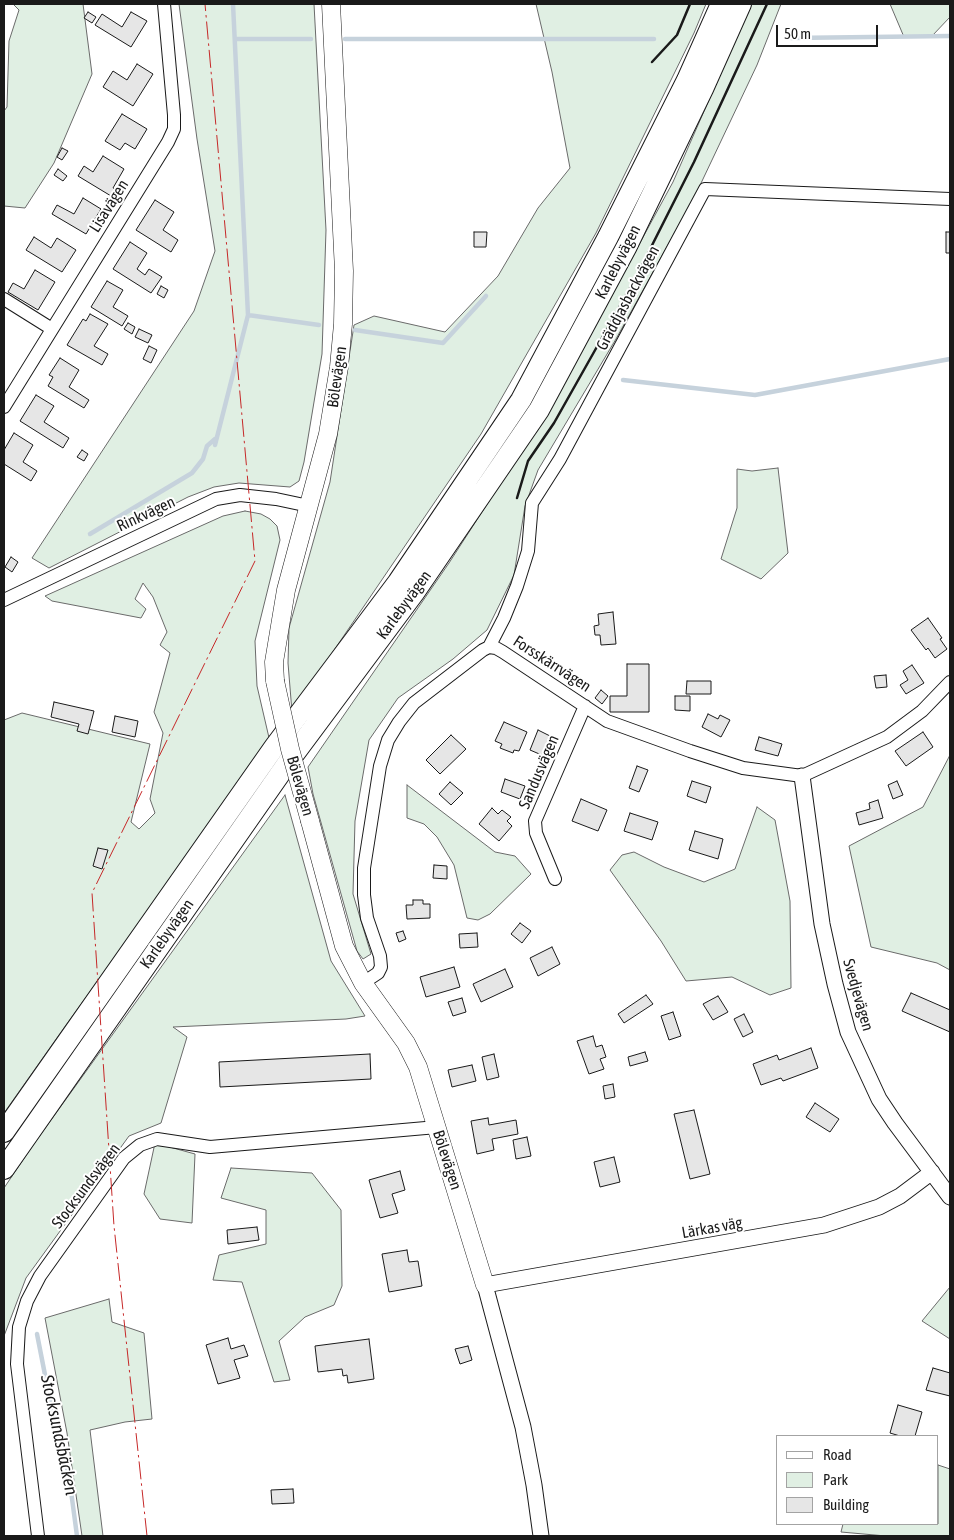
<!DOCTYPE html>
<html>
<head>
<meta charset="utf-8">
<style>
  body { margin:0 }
  #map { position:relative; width:954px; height:1540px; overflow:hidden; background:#fff; font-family:"Asap Condensed",sans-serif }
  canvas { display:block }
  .frame { position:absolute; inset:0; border:5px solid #1a1a1a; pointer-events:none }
  .legend { position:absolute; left:776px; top:1435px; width:162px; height:90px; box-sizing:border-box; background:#fff; border:1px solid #a3a3a3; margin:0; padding:6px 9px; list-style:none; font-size:15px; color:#1a1a1a }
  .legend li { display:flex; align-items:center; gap:10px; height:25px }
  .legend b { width:25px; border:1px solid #a3a3a3 }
  .scale { position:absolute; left:776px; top:25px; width:102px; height:22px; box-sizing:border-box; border:2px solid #1a1a1a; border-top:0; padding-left:6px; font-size:15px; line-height:18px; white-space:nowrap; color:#1a1a1a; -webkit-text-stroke:4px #fff; paint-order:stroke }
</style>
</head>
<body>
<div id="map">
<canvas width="954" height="1540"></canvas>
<div class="frame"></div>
<ul class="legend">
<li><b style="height:6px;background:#fff"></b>Road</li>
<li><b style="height:14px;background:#e0efe3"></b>Park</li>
<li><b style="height:14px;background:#e6e6e6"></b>Building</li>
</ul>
<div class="scale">50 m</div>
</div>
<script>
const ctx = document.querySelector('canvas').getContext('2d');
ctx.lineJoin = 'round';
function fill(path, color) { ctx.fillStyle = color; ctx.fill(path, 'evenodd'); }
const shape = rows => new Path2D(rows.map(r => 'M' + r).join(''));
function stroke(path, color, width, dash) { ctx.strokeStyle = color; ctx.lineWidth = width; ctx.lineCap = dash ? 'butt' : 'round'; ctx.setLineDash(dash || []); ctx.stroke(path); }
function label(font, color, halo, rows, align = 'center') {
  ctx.font = font + ' "Asap Condensed",sans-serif'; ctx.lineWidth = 4; ctx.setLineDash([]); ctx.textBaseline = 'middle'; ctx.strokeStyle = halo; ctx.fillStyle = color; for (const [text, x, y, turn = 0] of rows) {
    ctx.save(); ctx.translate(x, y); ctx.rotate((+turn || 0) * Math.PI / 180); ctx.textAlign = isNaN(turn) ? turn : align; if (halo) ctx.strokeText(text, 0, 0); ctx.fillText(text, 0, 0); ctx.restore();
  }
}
const green = shape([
  [13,4,83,4,92,74,54,163,25,208,4,206,4,111,7,107,9,41,19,10,13,4],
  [179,4,314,4,326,230,322,354,304,462,299,481,290,487,239,483,214,487,188,497,49,568,32,558,194,311,215,251,197,139,179,4],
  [536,4,706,4,694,33,596,233,481,434,292,712,288,663,289,628,330,482,354,325,374,316,445,332,498,276,538,208,570,168,552,72,536,4],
  [751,4,781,4,757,65,694,198,616,339,538,470,525,506,514,575,487,630,453,659,398,698,369,740,355,821,353,894,371,954,363,959,357,951,313,794,308,767,449,563,555,399,673,182,751,4],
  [890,4,950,4,950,17,932,36,904,37,890,4],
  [778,468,788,553,761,579,721,559,737,508,737,469,752,471,778,468],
  [245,511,261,514,270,519,277,526,280,540,255,641,257,686,270,742,66,1025,4,1113,4,720,22,713,150,744,131,822,139,829,155,813,150,799,163,733,154,712,170,653,160,645,167,632,153,597,143,583,135,599,146,609,141,618,52,601,45,596,223,516,245,511],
  [950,755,950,970,937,963,871,947,849,846,923,807,950,755],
  [407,785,495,852,515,856,531,874,490,914,478,920,467,918,454,865,437,837,424,824,407,818,407,785],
  [285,795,331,961,365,1016,346,1019,173,1027,187,1037,161,1123,129,1136,26,1278,4,1336,4,1188,33,1145,285,795],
  [757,807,775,820,790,901,791,988,770,995,732,977,686,981,661,941,610,870,622,855,634,852,664,867,704,882,735,869,757,807],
  [155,1143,195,1154,192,1223,160,1219,144,1194,155,1143],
  [231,1168,312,1173,341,1210,342,1286,334,1305,305,1317,279,1341,290,1380,274,1382,242,1282,213,1280,219,1255,266,1244,266,1210,221,1198,231,1168],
  [950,1287,950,1339,922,1321,950,1287],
  [109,1299,112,1322,144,1333,152,1419,125,1422,90,1430,103,1536,82,1536,67,1433,45,1318,109,1299],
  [938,1465,950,1469,950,1536,886,1536,841,1532,843,1524,938,1524,938,1465]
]);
fill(green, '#e0efe3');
stroke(green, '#6a6a6a', 1);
stroke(shape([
  [791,38,950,36],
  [236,39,311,39],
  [345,39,654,39],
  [248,315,319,325],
  [355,330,443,343,486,296],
  [623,380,755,395,950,359],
  [215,445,248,315,233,4],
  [90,534,192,473,203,459,207,446,215,439],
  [37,1334,47,1385,69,1476,77,1536]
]), '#c6d2dc', 4.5);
const building = shape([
  [88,12,96,17,92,23,84,18,88,12],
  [131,12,147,21,131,47,95,25,102,14,122,27,131,12],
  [137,64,153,74,133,106,103,87,113,71,127,80,137,64],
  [122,114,147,129,135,149,125,143,120,150,105,141,122,114],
  [62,148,68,151,62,160,57,157,62,148],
  [103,156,124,169,113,188,120,193,116,199,78,176,84,166,93,172,103,156],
  [58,169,67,176,63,181,54,175,58,169],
  [83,198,101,209,86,234,52,214,57,205,74,214,83,198],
  [155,200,174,212,163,230,178,240,171,252,136,230,155,200],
  [474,232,487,232,486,247,474,247,474,232],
  [946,232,950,232,950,253,946,253,946,232],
  [34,237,51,248,57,238,76,250,62,272,26,250,34,237],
  [130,242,147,253,137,269,145,275,149,269,162,277,151,293,113,269,130,242],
  [35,270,55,282,38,310,8,292,13,283,24,289,35,270],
  [107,281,123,290,113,307,128,316,122,326,91,307,107,281],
  [161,286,168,290,164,298,157,294,161,286],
  [90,314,108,324,94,346,108,354,102,365,67,345,83,319,86,321,90,314],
  [128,323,135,327,132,334,124,329,128,323],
  [139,329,152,335,148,343,135,337,139,329],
  [149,346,157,350,151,363,143,359,149,346],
  [60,358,79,370,69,387,89,400,84,408,48,386,53,377,49,375,60,358],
  [36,395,54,406,44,422,69,438,63,448,20,421,36,395],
  [14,433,33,445,23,462,37,471,31,481,4,464,4,450,14,433],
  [82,450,88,454,84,461,77,457,82,450],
  [11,557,18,562,12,572,5,567,11,557],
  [613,612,616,644,601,645,600,635,595,635,594,626,599,625,598,614,613,612],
  [928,618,942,638,940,639,947,649,935,658,928,648,926,650,911,630,928,618],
  [627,664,649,664,649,712,610,712,610,696,627,696,627,664],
  [912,665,924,683,906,694,900,685,908,680,903,671,912,665],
  [886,675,887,687,876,688,874,676,886,675],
  [687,681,711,681,711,694,686,694,687,681],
  [601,690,608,696,602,704,595,698,601,690],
  [675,696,690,696,690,711,675,710,675,696],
  [54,702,94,711,88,734,77,731,79,724,51,717,54,702],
  [708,714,718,719,720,715,730,720,721,737,702,727,708,714],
  [115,716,138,721,135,737,112,732,115,716],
  [504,722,527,732,519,751,514,750,513,753,500,748,502,744,495,741,504,722],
  [538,730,552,737,544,756,530,750,538,730],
  [923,732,933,747,906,766,895,751,923,732],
  [451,735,466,749,440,774,426,760,451,735],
  [759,737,782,744,778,756,755,750,759,737],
  [637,766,648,770,639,792,629,788,637,766],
  [505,779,525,786,520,799,501,792,505,779],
  [692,781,711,787,706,803,687,796,692,781],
  [897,781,903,795,893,799,888,785,897,781],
  [450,782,463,793,451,805,439,794,450,782],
  [581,799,607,810,598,831,572,821,581,799],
  [878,800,883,818,859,825,856,813,870,809,869,803,878,800],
  [492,808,498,814,502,810,511,817,507,821,512,826,499,841,479,824,492,808],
  [630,813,658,822,652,840,624,831,630,813],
  [695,831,723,839,718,859,689,850,695,831],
  [98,848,108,850,102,869,93,866,98,848],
  [434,865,447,866,447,879,433,878,434,865],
  [413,900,423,900,423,904,430,904,430,918,407,919,406,905,413,905,413,900],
  [520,923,531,931,522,943,511,934,520,923],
  [403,931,406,939,399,942,396,933,403,931],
  [477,933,478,947,460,948,459,934,477,933],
  [552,947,560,964,538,976,530,958,552,947],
  [454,967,460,987,426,997,420,977,454,967],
  [505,969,513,987,481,1002,473,984,505,969],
  [911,993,950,1010,950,1032,902,1011,911,993],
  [646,995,653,1004,624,1023,618,1014,646,995],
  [718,996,728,1012,713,1020,703,1004,718,996],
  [462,998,466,1012,453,1016,448,1002,462,998],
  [673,1012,681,1036,669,1040,661,1016,673,1012],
  [744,1014,753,1032,743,1037,734,1019,744,1014],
  [593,1036,596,1047,602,1045,606,1057,600,1059,604,1069,589,1074,577,1041,593,1036],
  [811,1048,818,1068,783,1081,781,1078,761,1085,753,1064,777,1055,779,1060,811,1048],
  [645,1052,648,1061,630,1066,628,1057,645,1052],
  [370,1054,371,1079,220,1087,219,1062,370,1054],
  [494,1054,499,1077,487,1080,482,1057,494,1054],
  [472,1065,476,1081,452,1087,448,1070,472,1065],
  [613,1084,615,1097,605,1099,603,1086,613,1084],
  [815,1103,839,1119,830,1132,806,1117,815,1103],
  [694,1110,710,1174,690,1179,674,1114,694,1110],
  [488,1118,489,1125,516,1120,518,1134,492,1139,494,1150,477,1154,471,1121,488,1118],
  [527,1137,531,1156,516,1159,513,1140,527,1137],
  [614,1157,620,1182,600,1187,594,1162,614,1157],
  [400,1171,405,1190,392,1194,398,1213,380,1218,369,1180,400,1171],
  [257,1227,259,1240,228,1244,227,1230,257,1227],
  [407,1250,409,1262,418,1261,422,1286,389,1292,382,1254,407,1250],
  [228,1338,231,1349,244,1345,248,1356,234,1360,240,1378,218,1384,206,1345,228,1338],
  [369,1339,374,1379,348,1383,347,1375,343,1376,342,1369,318,1372,315,1346,369,1339],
  [468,1346,472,1360,460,1364,455,1349,468,1346],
  [933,1368,950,1373,950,1396,926,1390,933,1368],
  [898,1405,922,1412,915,1436,900,1436,890,1433,898,1405],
  [293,1489,294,1503,272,1504,271,1490,293,1489]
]);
fill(building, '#e6e6e6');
stroke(building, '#1a1a1a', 1);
const minor = shape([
  [4,299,52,329],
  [4,407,168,142,174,129,174,115,164,4],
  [4,600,216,499,240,495,276,499,309,506],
  [489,647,504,618,517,586,528,551,532,503,560,459,705,189,950,199],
  [555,879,536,833,535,821,585,706],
  [363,983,378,973,381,967,380,956,367,918,364,895,364,868,380,766,388,740,399,722,414,703,483,650,489,647,496,648,503,652,607,721,690,751,743,768,802,776,887,737,922,711,950,682],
  [38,1536,17,1364,19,1327,27,1301,40,1276,124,1158,140,1145,157,1139,210,1147,437,1127]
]);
const tertiary = shape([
  [802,776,822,924,835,984,848,1032,879,1099,895,1123,950,1197],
  [541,1536,534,1485,523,1427,485,1285,824,1225,879,1207,900,1196,932,1172]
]);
const secondary = shape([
  [275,681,274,662,286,590,328,434,339,367,343,324,344,271,331,4],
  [310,821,344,946,363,983,406,1043,418,1067,485,1285]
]);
const trunk = shape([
  [4,1132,275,746,398,582,521,400,608,237,687,80,721,4],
  [4,1169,289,761,414,593,539,410,627,246,703,89,741,4]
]);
stroke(minor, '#1a1a1a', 14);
stroke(tertiary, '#1a1a1a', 17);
stroke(secondary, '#1a1a1a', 19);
stroke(trunk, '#1a1a1a', 22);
stroke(minor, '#fff', 12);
stroke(tertiary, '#fff', 15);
stroke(secondary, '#fff', 18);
stroke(trunk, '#fff', 20);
const secondaryBridge = shape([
  [275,681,290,749,310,821]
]);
stroke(secondaryBridge, '#1a1a1a', 19, []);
stroke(secondaryBridge, '#fff', 18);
stroke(shape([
  [652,62,677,35,690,4],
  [517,498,528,461,554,423,634,281,694,162,767,4]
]), '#1a1a1a', 2.5);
stroke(shape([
  [147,1536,114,1226,92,893,255,561,205,4]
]), '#c62828', 1, [18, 4, 2.5, 4]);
label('16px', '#1a1a1a', '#fff', [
  ["Lisavägen",109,206,-58],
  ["Karlebyvägen",618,262,-63],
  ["Gräddjasbackvägen",628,298,-62],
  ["Bölevägen",337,377,-82],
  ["Rinkvägen",146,514,-25],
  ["Karlebyvägen",404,605,-54],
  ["Forsskärrvägen",552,664,33],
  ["Sandusvägen",539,772,-67],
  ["Bölevägen",300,786,74],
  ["Karlebyvägen",167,934,-55],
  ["Svedjevägen",858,995,74],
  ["Bölevägen",447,1160,72],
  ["Stocksundsvägen",86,1186,-53],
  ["Lärkas väg",712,1228,-10]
]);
label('italic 18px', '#1a1a1a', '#fff', [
  ["Stocksundsbäcken",59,1435,78]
]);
</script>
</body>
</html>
